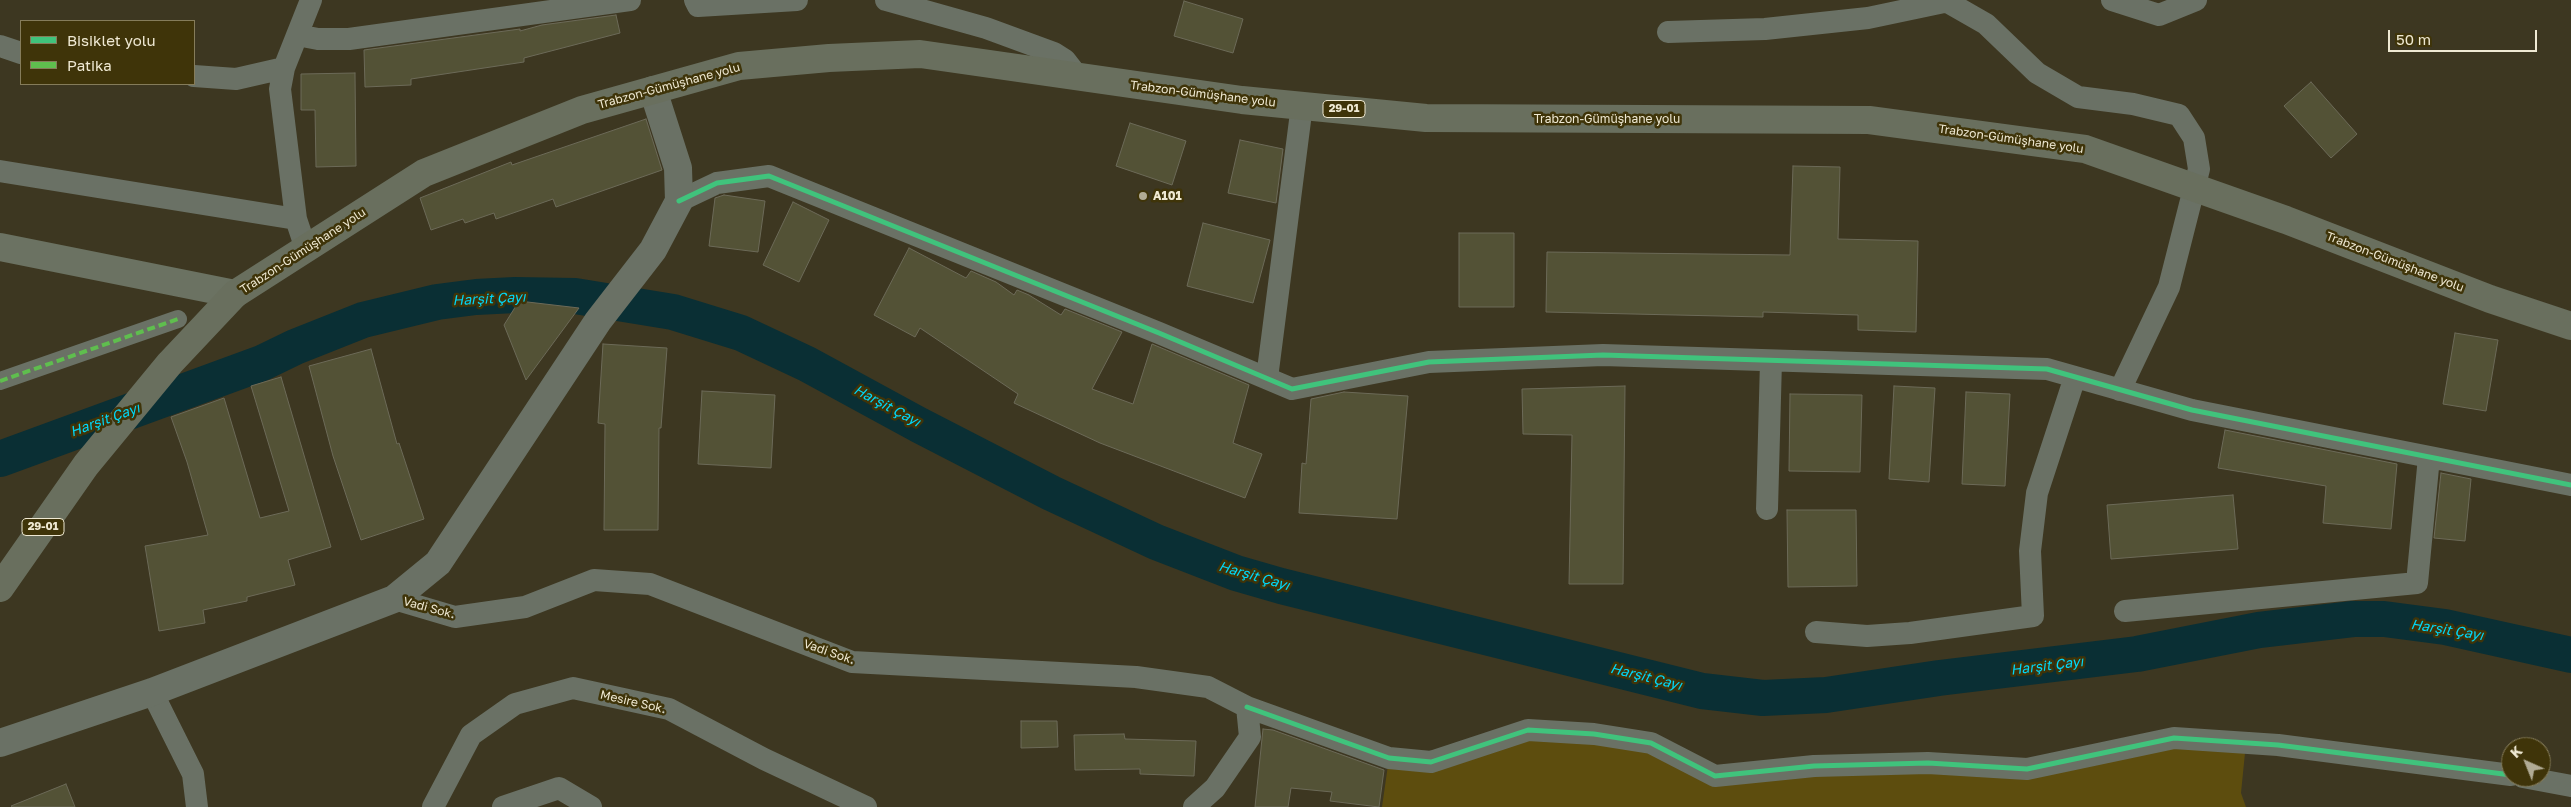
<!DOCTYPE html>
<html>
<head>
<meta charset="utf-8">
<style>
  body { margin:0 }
  #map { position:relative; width:2571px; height:807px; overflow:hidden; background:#3d3721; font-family:"Golos Text",sans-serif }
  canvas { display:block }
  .legend { position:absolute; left:20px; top:20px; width:175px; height:65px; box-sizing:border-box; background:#3f3409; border:1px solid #857c5a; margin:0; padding:6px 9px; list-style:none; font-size:15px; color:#efe9d3 }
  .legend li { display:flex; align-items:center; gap:10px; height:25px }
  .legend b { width:25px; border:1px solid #857c5a }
  .north { position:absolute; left:2501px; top:737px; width:50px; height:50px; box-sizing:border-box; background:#3f3409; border:1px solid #857c5a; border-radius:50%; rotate:316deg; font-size:14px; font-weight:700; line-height:20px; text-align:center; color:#efe9d3 }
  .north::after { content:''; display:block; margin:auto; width:18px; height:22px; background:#b1ab95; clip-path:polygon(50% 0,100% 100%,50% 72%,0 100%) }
  .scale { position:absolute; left:2388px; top:30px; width:149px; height:22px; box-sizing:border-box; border:2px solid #efe9d3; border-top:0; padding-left:6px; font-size:15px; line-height:18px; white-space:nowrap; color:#efe9d3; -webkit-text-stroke:4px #3f3409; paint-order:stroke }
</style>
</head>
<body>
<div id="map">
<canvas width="2571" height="807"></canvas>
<ul class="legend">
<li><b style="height:6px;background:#40c37c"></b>Bisiklet yolu</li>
<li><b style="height:6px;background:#5fbe4e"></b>Patika</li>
</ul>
<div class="north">K</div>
<div class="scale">50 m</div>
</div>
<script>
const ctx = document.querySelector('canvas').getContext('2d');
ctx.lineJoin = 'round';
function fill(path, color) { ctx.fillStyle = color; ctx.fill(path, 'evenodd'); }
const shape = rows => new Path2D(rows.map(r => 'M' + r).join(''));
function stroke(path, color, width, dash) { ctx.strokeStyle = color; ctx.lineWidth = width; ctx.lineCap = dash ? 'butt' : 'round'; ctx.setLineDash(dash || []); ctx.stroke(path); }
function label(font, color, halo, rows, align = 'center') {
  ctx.font = font + ' "Golos Text",sans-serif'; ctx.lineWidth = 5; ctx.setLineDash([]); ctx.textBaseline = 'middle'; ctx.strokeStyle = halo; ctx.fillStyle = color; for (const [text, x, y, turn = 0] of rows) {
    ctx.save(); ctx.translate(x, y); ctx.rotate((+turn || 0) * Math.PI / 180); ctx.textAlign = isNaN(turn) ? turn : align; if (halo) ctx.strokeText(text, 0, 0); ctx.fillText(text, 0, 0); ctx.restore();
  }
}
fill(shape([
  [1528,730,1594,734,1715,776,2027,769,2174,738,2246,743,2241,793,2246,807,1382,807,1389,758,1431,762]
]), '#5d4d0e');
stroke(shape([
  [0,459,262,363,295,347,363,320,437,302,476,297,515,295,575,296,673,312,741,333,807,364,919,425,1051,493,1156,542,1236,573,1281,586,1702,691,1763,698,1826,695,1939,678,2137,654,2259,630,2353,619,2384,619,2445,627,2571,655]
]), '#0a2f34', 36);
const building = shape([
  [1184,1,1243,19,1233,53,1174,36,1184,1],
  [616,15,620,33,524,58,524,62,411,79,411,85,365,87,364,50,520,29,520,31,542,25,616,15],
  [355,73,356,166,316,167,315,110,301,110,301,74,355,73],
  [2311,82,2357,134,2331,158,2284,106,2311,82],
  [646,119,662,170,556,207,553,199,496,219,494,213,465,223,463,219,431,230,420,198,511,162,512,165,646,119],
  [1130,123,1186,141,1172,185,1116,166,1130,123],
  [1240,140,1283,149,1276,203,1228,193,1240,140],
  [1793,166,1840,167,1838,239,1918,241,1916,332,1858,330,1858,315,1763,312,1763,317,1546,312,1547,252,1790,255,1793,166],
  [724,195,765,201,758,252,709,246,715,198,724,195],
  [793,202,829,220,799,282,763,265,793,202],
  [1203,223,1270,240,1253,303,1187,286,1203,223],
  [1459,233,1514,233,1514,307,1459,307,1459,233],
  [909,248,966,278,971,271,996,282,1014,295,1017,290,1029,295,1061,315,1065,309,1122,332,1092,389,1133,404,1152,344,1249,385,1233,443,1262,454,1245,498,1100,443,1014,403,1018,394,920,328,915,337,874,315,909,248],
  [519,301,579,308,526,380,504,325,519,301],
  [2455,333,2498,340,2486,411,2443,404,2455,333],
  [603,344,667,348,661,428,659,428,658,530,604,530,605,424,598,423,603,344],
  [371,349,397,444,399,443,424,519,361,540,333,456,309,366,371,349],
  [281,377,331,547,288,560,295,585,247,597,247,601,203,610,205,623,159,631,145,546,208,535,187,462,171,417,224,398,260,518,289,511,251,386,281,377],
  [1625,386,1623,584,1569,584,1572,435,1523,434,1522,389,1625,386],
  [1894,386,1935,388,1929,482,1889,479,1894,386],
  [702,391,775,395,771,468,698,464,702,391],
  [1344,392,1408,396,1397,519,1299,513,1302,463,1306,464,1311,399,1344,392],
  [1966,392,2010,394,2005,486,1962,484,1966,392],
  [1790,394,1862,395,1860,472,1789,471,1790,394],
  [2225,430,2397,464,2391,529,2323,523,2326,486,2218,468,2225,430],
  [2441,473,2471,479,2465,541,2434,538,2441,473],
  [2233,495,2238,549,2111,559,2107,505,2233,495],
  [1787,510,1856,510,1857,586,1788,587,1787,510],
  [1021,721,1057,721,1058,747,1021,748,1021,721],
  [1263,729,1273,730,1384,770,1379,807,1330,801,1332,792,1291,788,1288,807,1255,807,1263,729],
  [1124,734,1125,739,1196,741,1194,776,1140,774,1140,769,1075,770,1074,735,1124,734],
  [66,784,75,807,12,807,11,806,66,784]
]);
fill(building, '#535236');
stroke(building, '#6c6a58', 1);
stroke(shape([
  [0,381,178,319]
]), '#6a7165', 18);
stroke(shape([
  [695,0,698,6,797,0],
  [886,0,986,28,1054,53,1065,60,1079,78],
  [1944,0,1986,24,2037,73,2078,97,2133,104,2179,115,2194,138,2199,169,2169,287,2120,390],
  [2112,0,2159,15,2196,0],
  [1668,32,1765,29,1868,18,1944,2],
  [297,35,318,39,349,39,630,0],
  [0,46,21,53],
  [194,76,236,79,284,68],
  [0,171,296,219],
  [679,201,717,183,769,176,1159,333,1292,389,1429,362,1603,355,2047,369,2192,410,2571,485],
  [306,249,296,219,280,89,284,68,311,0],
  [1267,378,1302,105],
  [1767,509,1771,361],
  [394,599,455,617,525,607,594,580,650,584,852,662,1136,677,1208,687,1247,707,1250,737,1215,788,1194,807],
  [2125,611,2417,583,2429,457],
  [1816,632,1867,636,1910,633,2033,616,2030,551,2037,493,2075,377],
  [152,692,193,774,197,807],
  [1247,707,1389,758,1431,762,1528,730,1594,734,1651,743,1715,776,1814,766,1928,763,2027,769,2174,738,2278,745,2511,775],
  [2523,777,2571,786],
  [433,807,471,735,515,704,573,688,669,709,764,759,866,807],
  [503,807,559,788,591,807]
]), '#6a7165', 22);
stroke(shape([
  [0,743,152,692,394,599,438,563,598,321,653,250,679,201,678,168,653,90]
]), '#6a7165', 28);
stroke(shape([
  [0,247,235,294]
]), '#6b7262', 28);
stroke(shape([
  [0,588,86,465,170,363,235,294,424,173,582,110,739,66,829,58,920,54,1242,100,1426,118,1869,120,2085,149,2286,220,2490,299,2571,326]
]), '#696f5e', 28);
stroke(shape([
  [0,381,178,319]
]), '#5fbe4e', 4, [8, 4]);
stroke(shape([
  [679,201,717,183,769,176,1159,333,1292,389,1429,362,1603,355,2047,369,2192,410,2571,485],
  [1247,707,1389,758,1431,762,1528,730,1594,734,1651,743,1715,776,1814,766,1928,763,2027,769,2174,738,2278,745,2511,775]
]), '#40c37c', 5);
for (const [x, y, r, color] of [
  [1143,196,5,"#b1ab95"]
]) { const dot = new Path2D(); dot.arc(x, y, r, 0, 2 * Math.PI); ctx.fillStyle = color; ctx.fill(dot); stroke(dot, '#3f3409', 2); }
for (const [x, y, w] of [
  [1344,109,42],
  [43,527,42]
]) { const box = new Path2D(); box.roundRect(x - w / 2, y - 8.5, w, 17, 4); ctx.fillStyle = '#3f3409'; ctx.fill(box); stroke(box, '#efe9d3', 1); }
label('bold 11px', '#efe9d3', null, [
  ["29-01",1344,109],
  ["29-01",43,527]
]);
label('12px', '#efe9d3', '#3f3409', [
  ["Trabzon-Gümüşhane yolu",669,86,-15],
  ["Trabzon-Gümüşhane yolu",1203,94,7],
  ["Trabzon-Gümüşhane yolu",1607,119],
  ["Trabzon-Gümüşhane yolu",2011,139,8],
  ["Trabzon-Gümüşhane yolu",303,251,-33],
  ["Trabzon-Gümüşhane yolu",2395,262,21],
  ["Vadi Sok.",429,608,15],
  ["Vadi Sok.",829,652,19],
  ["Mesire Sok.",633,702,13]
]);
label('bold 12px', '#efe9d3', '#3f3409', [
  ["A101",1153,196]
], 'left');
label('italic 14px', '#00d8f9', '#3f3409', [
  ["Harşit Çayı",489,299,-3],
  ["Harşit Çayı",887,406,28],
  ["Harşit Çayı",105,420,-20],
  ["Harşit Çayı",1254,576,16],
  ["Harşit Çayı",2447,630,9],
  ["Harşit Çayı",2047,666,-7],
  ["Harşit Çayı",1646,677,14]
]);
</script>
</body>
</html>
